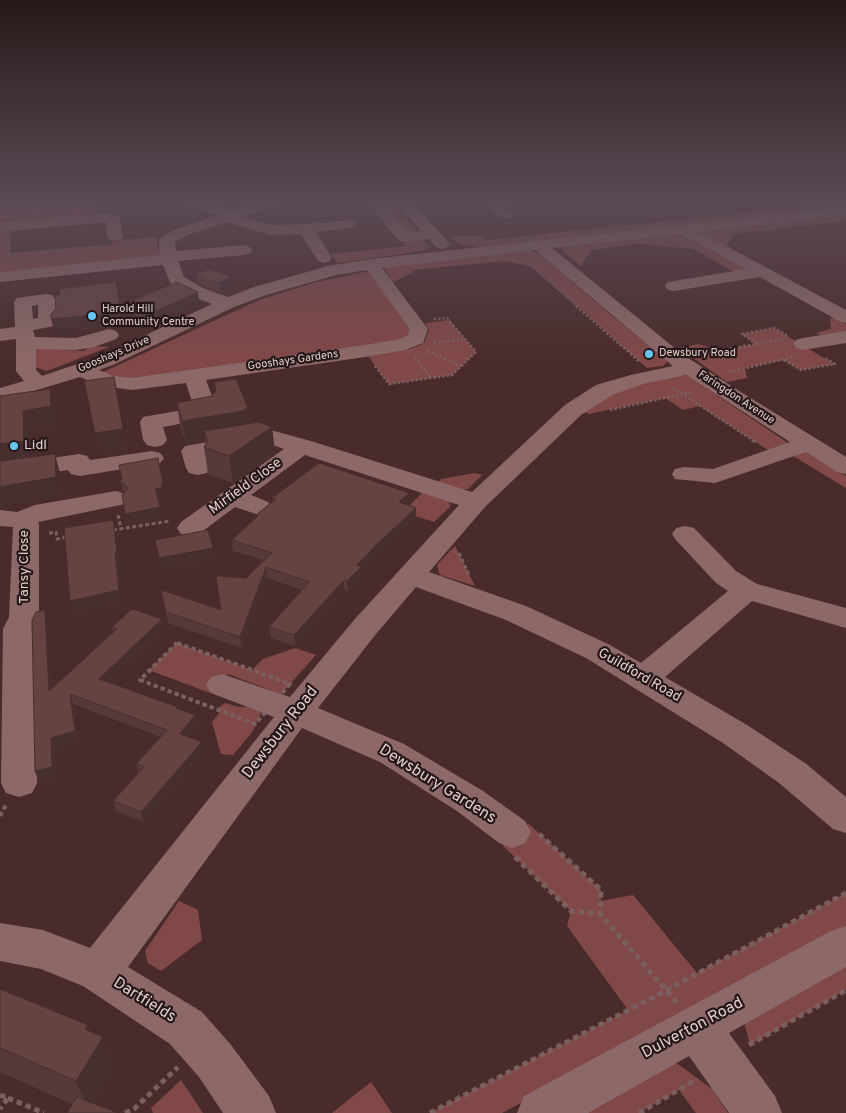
<!DOCTYPE html>
<html>
<head>
<meta charset="utf-8">
<style>
  body { margin:0 }
  canvas { display:block; background:#4a2b2b }
</style>
</head>
<body>
<canvas width="846" height="1113"></canvas>
<script>
const ctx = document.querySelector('canvas').getContext('2d');
ctx.lineJoin = 'round';
function fill(path, color) { ctx.fillStyle = color; ctx.fill(path, 'evenodd'); }
const shape = rows => new Path2D(rows.map(r => 'M' + r).join(''));
function stroke(path, color, width, dash) { ctx.strokeStyle = color; ctx.lineWidth = width; ctx.lineCap = dash ? 'butt' : 'round'; ctx.setLineDash(dash || []); ctx.stroke(path); }
function label(font, color, halo, rows, align = 'center') {
  ctx.font = font + ' Overpass,sans-serif'; ctx.lineWidth = 4.5; ctx.setLineDash([]); ctx.textBaseline = 'middle'; ctx.strokeStyle = halo; ctx.fillStyle = color; for (const [text, x, y, turn = 0] of rows) {
    ctx.save(); ctx.translate(x, y); ctx.rotate((+turn || 0) * Math.PI / 180); ctx.textAlign = isNaN(turn) ? turn : align; if (halo) ctx.strokeText(text, 0, 0); ctx.fillText(text, 0, 0); ctx.restore();
  }
}
fill(shape([
  [0,201,97,201,93,204,92,213,86,213,85,217,0,226],
  [377,201,390,201,419,234,407,235],
  [846,202,846,208,488,247,460,245,451,236,483,236,487,240],
  [846,214,846,221,734,234,726,247,698,233,702,230],
  [0,230,14,230,10,234,9,254,112,245,112,241,156,237,160,255,158,257,0,273],
  [674,233,682,234,751,271,736,273,693,249,639,244,591,250,581,266,562,250,566,245],
  [421,238,430,247,422,251,337,263,331,254,407,246,404,243,413,239],
  [531,250,541,255,604,309,668,361,663,366,647,368,534,267,504,261,412,270,414,272,393,282,384,268,390,265],
  [369,271,411,326,410,336,399,342,143,380,116,379,101,373,259,300,313,283],
  [835,317,846,324,846,333,824,337,816,333,831,329,830,318],
  [449,320,476,352,452,375,389,384,368,356,409,349,421,345,425,341,429,330,425,323],
  [774,328,834,364,801,370,784,360,745,368,747,378,727,382,679,348,698,344,720,350,756,344,742,334],
  [69,345,66,350,84,351,88,346,109,347,47,371,35,367,33,351,36,348],
  [683,375,688,376,788,443,768,450,700,406,683,410,665,398,589,414,582,410,623,388],
  [805,451,846,476,846,488,793,456],
  [475,473,482,475,468,489,461,490,437,483,441,479],
  [423,492,449,501,450,507,434,522,403,512],
  [455,546,475,586,440,575,437,565],
  [177,643,252,670,263,659,295,648,316,655,281,694,228,674,210,693,149,670],
  [225,703,239,707,264,706,253,731,233,755,221,754,212,722,221,711,217,709],
  [529,824,601,890,601,901,633,895,697,973,846,893,846,931,502,1113,430,1113,628,1010,567,926,571,911,503,846,512,832],
  [179,901,198,910,202,940,161,971,148,963,145,951],
  [846,961,846,990,750,1045,743,1018],
  [671,1059,712,1089,728,1113,696,1113,679,1090,639,1113,576,1113],
  [181,1080,203,1113,153,1113,151,1108],
  [371,1082,392,1113,332,1113]
]), '#814848');
fill(shape([
  [33,201,97,201,93,204,92,213,86,213,85,217,0,226,0,214,32,211]
]), '#ab4d51');
fill(shape([
  [62,201,66,201,66,215,0,222,0,220,63,213,62,201]
]), '#8d3238');
stroke(shape([
  [130,243,149,241],
  [9,254,101,246],
  [8,256,10,239],
  [527,262,578,307]
]), '#7b5f5f', 2, [2, 1]);
stroke(shape([
  [576,306,640,362],
  [434,343,465,339],
  [757,344,742,334,774,328,788,336],
  [427,351,461,366],
  [699,354,784,339],
  [415,357,431,378],
  [784,360,801,370,835,364,824,357],
  [375,366,389,384,452,375,476,352,447,318,433,319],
  [729,372,794,357],
  [673,388,754,441],
  [610,410,692,392]
]), '#7b5f5f', 2.5, [2.5, 2]);
stroke(shape([
  [752,440,757,443],
  [118,515,121,529],
  [113,530,170,521],
  [49,533,56,532,57,539,67,537],
  [459,553,469,575]
]), '#7b5f5f', 3, [4, 2.5]);
stroke(shape([
  [177,643,252,670,290,684,255,724,140,680,177,643],
  [0,816,7,803]
]), '#7b5f5f', 4, [4.5, 3]);
stroke(shape([
  [539,834,601,890,600,914],
  [515,857,571,911,600,914,678,1004],
  [749,1045,846,990],
  [0,1095,8,1098,0,1109],
  [8,1098,44,1113],
  [125,1113,134,1109,178,1067],
  [430,1113,667,990,846,893],
  [639,1113,695,1080]
]), '#7b5f5f', 5, [5.5, 4]);
fill(shape([
  [180,201,203,201,233,210,260,201,282,201,280,204,241,217,272,225,306,224,350,220,355,221,357,224,355,227,350,228,316,232,332,258,330,261,324,263,318,261,301,234,271,235,227,222,187,235,175,242,176,251,244,245,250,247,252,250,250,253,244,255,178,261,184,277,203,288,228,297,254,287,328,266,371,259,846,207,846,215,700,232,846,310,846,323,839,321,760,277,674,291,668,290,665,286,668,282,746,269,681,234,552,248,682,354,736,389,846,457,846,474,837,472,806,452,715,483,675,479,672,474,675,469,684,467,713,469,790,442,686,375,643,384,612,395,581,415,485,507,429,572,526,606,608,644,641,663,728,591,716,583,676,540,672,534,676,528,685,526,694,528,736,571,757,584,846,608,846,628,752,601,665,677,747,725,805,763,846,797,846,833,833,829,779,783,723,743,586,658,506,620,416,587,376,634,318,708,404,744,483,791,525,821,531,832,525,843,512,848,499,843,457,811,380,762,302,728,128,967,202,1012,231,1045,269,1096,276,1113,223,1113,199,1077,170,1044,83,986,41,969,0,961,0,923,43,930,90,948,274,717,211,693,206,685,211,677,222,674,290,697,354,620,459,505,305,455,251,495,268,502,272,507,268,512,259,515,235,507,199,534,190,536,181,534,177,528,181,522,284,449,273,445,206,456,210,468,207,473,198,475,189,473,186,468,181,451,185,446,274,431,311,441,472,492,565,405,596,385,631,375,673,366,535,250,382,268,428,329,423,343,405,350,365,357,206,380,218,412,215,417,163,427,167,440,163,445,155,447,147,445,143,440,140,422,143,417,194,408,186,383,132,390,102,386,80,377,0,401,0,388,24,381,16,371,16,339,0,341,0,329,15,327,14,302,17,298,46,294,52,295,55,299,57,322,55,326,33,330,35,337,76,338,109,329,116,331,119,335,116,339,94,347,76,350,36,349,36,370,42,376,101,356,212,304,191,296,171,284,163,265,0,282,0,272,160,255,159,240,161,237,177,229,218,215,182,204,180,201],
  [367,270,410,329,407,336,400,339,365,345,132,378,113,376,99,370,115,364,234,307,266,295,336,275,367,270],
  [38,305,38,318,33,319,32,306,38,305],
  [367,201,382,201,407,232,421,231,395,201,410,201,450,244,448,247,442,249,436,247,429,239,403,242,398,240,367,201],
  [493,201,513,201,505,207,514,215,512,218,502,218,490,209,488,206,493,201],
  [109,213,118,216,120,219,123,237,120,240,110,240,107,237,106,222,0,232,0,222,109,213],
  [846,331,846,343,803,350,796,348,793,344,796,340,803,338,846,331],
  [152,451,160,453,164,458,160,463,80,476,71,474,68,470,0,480,0,466,79,454,87,456,90,460,152,451],
  [116,491,125,494,129,499,125,504,38,522,39,524,39,617,33,629,37,783,32,793,19,797,6,793,1,783,3,629,9,617,13,527,0,526,0,510,17,512,35,505,116,491],
  [846,926,846,967,729,1033,775,1096,782,1113,729,1113,689,1056,588,1113,517,1113,524,1096,831,931,846,926]
]), '#8c6968');
fill(shape([
  [196,274,234,286,220,292,198,283],
  [199,301,154,322,126,313,124,304],
  [214,382,248,408,250,424,272,427,275,453,233,483,208,474,204,447,206,443,206,441,186,444,180,426,177,403,212,396,215,392],
  [120,480,165,495,163,495,164,498,158,500,162,518,128,525,125,514,124,493,123,491],
  [272,498,409,503,407,505,416,508,416,518,377,556,361,573,361,578,348,592,344,590,295,646,271,638,269,627,302,590,267,578,242,648,168,623,161,590,221,610,246,578,264,560,233,551,232,540,256,518,256,515,273,502],
  [48,620,51,689,113,632,112,627,164,629,109,682,178,707,179,709,195,715,197,725,188,737,204,752,143,822,116,811,113,801,138,773,136,764,161,737,73,704,78,741,54,748,56,777,39,781,35,771],
  [0,989,91,1032,116,1068,94,1104,72,1104,0,1072]
]), '#563a39');
fill(shape([
  [232,277,234,286,220,292,218,283],
  [116,282,123,326,55,333,51,319],
  [198,292,199,301,154,322,152,313],
  [114,377,118,396,127,449,100,453,95,433],
  [50,389,55,407,56,425,28,429,29,460,0,465,0,444,23,411],
  [248,408,251,430,204,431,206,441,186,444,182,421],
  [272,427,275,453,233,483,229,456],
  [55,454,60,473,62,497,0,507,0,487],
  [161,484,163,484,165,495,163,495,164,498,157,500,155,489],
  [409,493,409,503,399,513,399,502],
  [160,507,162,518,128,525,125,514],
  [416,508,416,518,377,556,361,573,361,578,348,592,347,581,357,565,376,545],
  [113,520,115,531,120,564,118,565,122,602,74,612,70,601,115,553],
  [213,548,215,558,161,569,159,558],
  [266,567,267,578,242,648,240,637],
  [344,580,344,590,295,646,294,635],
  [45,610,48,620,52,701,49,691],
  [162,619,164,629,102,689,99,679],
  [70,694,73,704,78,741,54,748,56,777,39,781,35,771],
  [195,715,197,725,182,744,180,734],
  [202,742,204,752,143,822,141,812],
  [88,1025,97,1047,103,1037,116,1068,90,1111,76,1081,85,1029]
]), '#462f2e');
const building = shape([
  [210,269,232,277,218,283,196,274,210,269],
  [116,282,121,313,51,319,51,314,56,308,55,296,60,295,59,289,116,282],
  [177,282,198,292,152,313,124,304,177,282],
  [114,377,123,429,95,433,84,381,114,377],
  [236,379,248,408,243,411,182,421,177,403,212,396,216,391,214,382,236,379],
  [50,389,51,406,23,411,24,441,0,444,0,396,50,389],
  [259,422,272,427,229,456,204,447,208,441,204,431,259,422],
  [55,454,56,477,0,487,0,461,55,454],
  [158,458,163,484,161,484,162,488,155,489,160,507,125,514,122,495,128,488,120,480,122,479,119,465,158,458],
  [319,463,409,493,399,502,416,508,376,545,357,565,361,567,347,581,344,580,294,635,269,627,309,582,266,567,240,637,166,612,161,590,221,610,216,576,246,578,272,553,232,540,258,516,256,515,276,499,272,498,319,463],
  [113,520,117,553,115,553,119,590,70,601,64,528,113,520],
  [208,530,213,548,159,558,155,540,208,530],
  [132,609,162,619,99,679,178,707,176,708,195,715,180,734,202,742,141,812,113,801,144,767,136,764,167,730,70,694,75,731,51,738,52,767,35,771,32,620,36,612,45,610,49,691,117,629,112,627,132,609],
  [0,989,88,1025,85,1029,103,1037,76,1081,0,1048,0,989],
  [77,1097,118,1113,67,1113,77,1097]
]);
fill(building, '#644342');
stroke(building, '#462f2e', 1);
const sky = ctx.createLinearGradient(0, 0, 0, 357);
sky.addColorStop(0, '#291818');
sky.addColorStop(0.56, '#5a4a55');
sky.addColorStop(1, '#5a4a5500');
ctx.fillStyle = sky;
ctx.fillRect(0, 0, 846, 357);
for (const [x, y, r, color] of [
  [92,316,5,"#66c4ef"],
  [649,354,5,"#66c4ef"],
  [14,446,5,"#66c4ef"]
]) { const dot = new Path2D(); dot.arc(x, y, r, 0, 2 * Math.PI); ctx.fillStyle = color; ctx.fill(dot); stroke(dot, '#261818', 2); }
label('11px', '#e2cdcd', '#261818', [
  ["Harold Hill",102,310],
  ["Community Centre",102,323],
  ["Dewsbury Road",659,354]
], 'left');
label('11px', '#e2cdcd', '#261818', [
  ["Gooshays Drive",114,355,-23],
  ["Gooshays Gardens",293,361,-8],
  ["Faringdon Avenue",736,398,33]
]);
label('14px', '#e2cdcd', '#261818', [
  ["Lidl",24,446]
], 'left');
label('14px', '#e2cdcd', '#261818', [
  ["Mirfield Close",246,487,-36],
  ["Tansy Close",25,567,-90],
  ["Guildford Road",639,676,30]
]);
label('16px', '#e2cdcd', '#261818', [
  ["Dewsbury Road",281,733,-52],
  ["Dewsbury Gardens",437,785,32],
  ["Dartfields",144,1001,32],
  ["Dulverton Road",693,1029,-28]
]);
</script>
</body>
</html>
